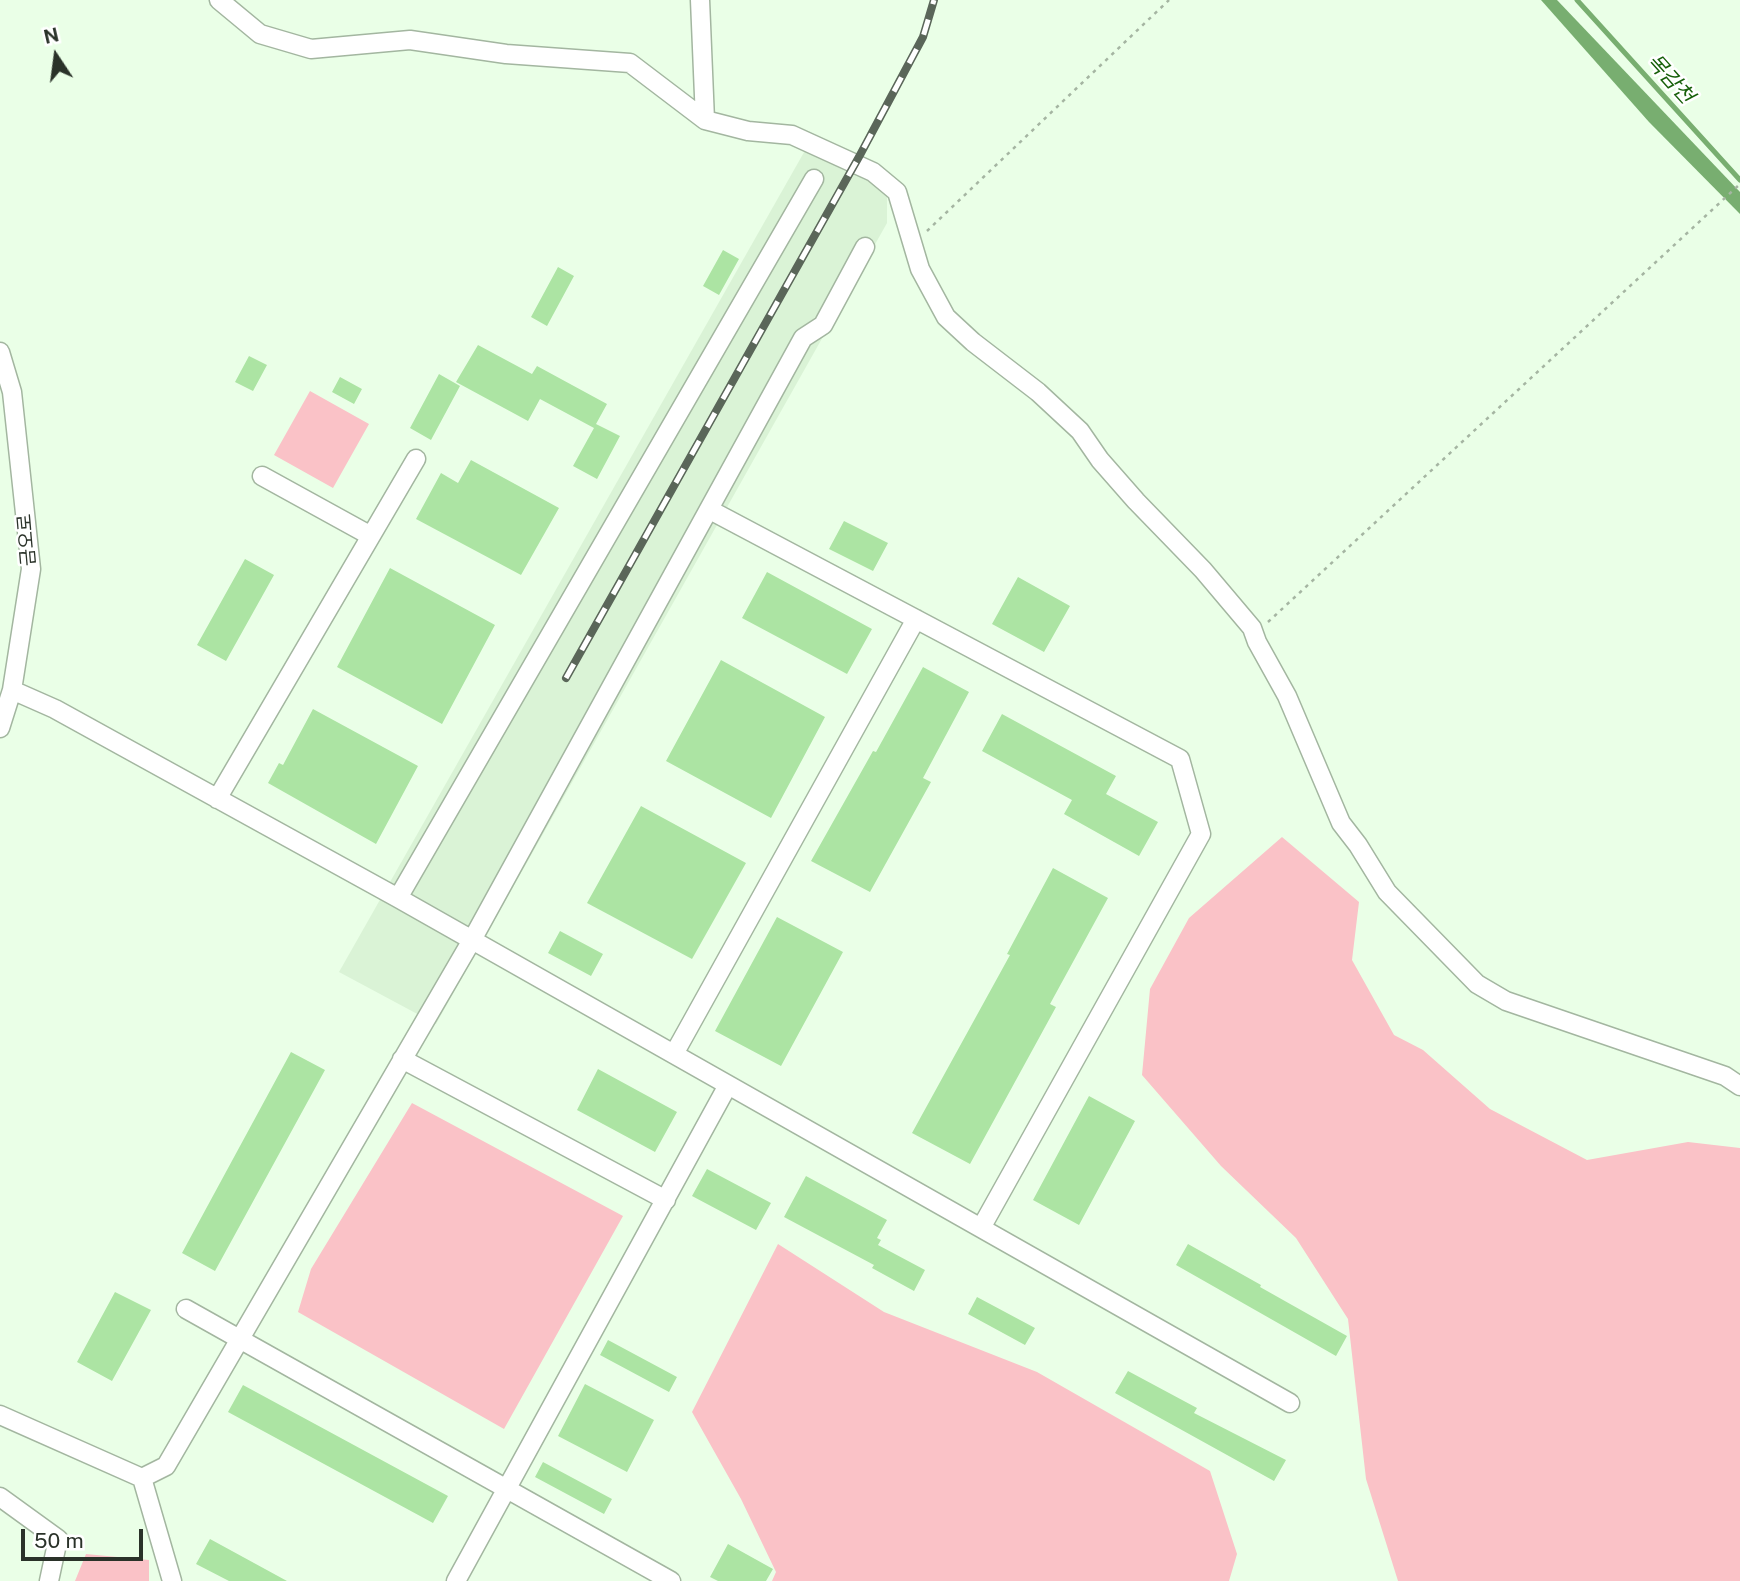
<!DOCTYPE html>
<html>
<head>
<meta charset="utf-8">
<style>
  body { margin:0 }
  #map { position:relative; width:1740px; height:1581px; overflow:hidden; background:#eaffe7; font-family:"Public Sans",sans-serif }
  canvas { display:block }
  .north { position:absolute; left:21px; top:21px; width:70px; height:70px; -webkit-text-stroke:5px #fff; paint-order:stroke; rotate:347deg; font-size:19px; font-weight:700; line-height:28px; text-align:center; color:#2a3229 }
  .north::after { content:''; display:block; margin:auto; width:24px; height:32px; background:#2a3229; clip-path:polygon(50% 0,100% 100%,50% 72%,0 100%) }
  .scale { position:absolute; left:21px; top:1529px; width:122px; height:32px; box-sizing:border-box; border:4px solid #2a3229; border-top:0; padding-left:9px; font-size:21px; line-height:24px; white-space:nowrap; color:#2a3229; -webkit-text-stroke:5px #fff; paint-order:stroke }
</style>
</head>
<body>
<div id="map">
<canvas width="1740" height="1581"></canvas>
<div class="north">N</div>
<div class="scale">50 m</div>
</div>
<script>
const ctx = document.querySelector('canvas').getContext('2d');
ctx.lineJoin = 'round';
function fill(path, color) { ctx.fillStyle = color; ctx.fill(path, 'evenodd'); }
const shape = rows => new Path2D(rows.map(r => 'M' + r).join(''));
function stroke(path, color, width, dash) { ctx.strokeStyle = color; ctx.lineWidth = width; ctx.lineCap = dash ? 'butt' : 'round'; ctx.setLineDash(dash || []); ctx.stroke(path); }
function label(font, color, halo, rows, align = 'center') {
  ctx.font = font + ' "Public Sans","Noto Sans KR",sans-serif'; ctx.lineWidth = 5; ctx.setLineDash([]); ctx.textBaseline = 'middle'; ctx.strokeStyle = halo; ctx.fillStyle = color; for (const [text, x, y, turn = 0] of rows) {
    ctx.save(); ctx.translate(x, y); ctx.rotate((+turn || 0) * Math.PI / 180); ctx.textAlign = isNaN(turn) ? turn : align; if (halo) ctx.strokeText(text, 0, 0); ctx.fillText(text, 0, 0); ctx.restore();
  }
}
fill(shape([
  [807,147,870,175,887,195,887,223,436,1024,339,972]
]), '#daf3d6');
fill(shape([
  [310,391,369,424,333,488,274,455],
  [1282,837,1359,902,1352,960,1394,1035,1423,1050,1490,1109,1587,1160,1688,1142,1740,1148,1740,1581,1398,1581,1366,1479,1348,1319,1296,1238,1221,1166,1142,1075,1150,989,1189,918],
  [412,1103,623,1216,504,1429,298,1312,311,1269],
  [778,1244,884,1312,1037,1372,1210,1471,1237,1554,1229,1581,772,1581,776,1572,741,1499,692,1412],
  [86,1554,149,1560,149,1581,75,1581]
]), '#fac2c7');
fill(shape([
  [1541,0,1557,0,1740,192,1740,214,1649,122]
]), '#78ae70');
stroke(shape([
  [1577,0,1740,180]
]), '#78ae70', 5);
fill(shape([
  [723,250,739,259,719,295,703,286],
  [558,267,574,276,547,326,531,317],
  [478,345,532,374,537,366,607,404,596,424,620,436,597,479,573,466,594,428,540,399,528,421,456,382],
  [249,356,267,365,253,391,235,382],
  [439,374,460,386,431,440,410,428],
  [340,377,362,389,354,404,332,392],
  [471,460,559,508,521,575,416,519,441,473,458,483],
  [844,521,888,543,873,571,829,549],
  [245,559,274,575,226,661,197,645],
  [390,568,495,625,442,724,337,667],
  [767,572,872,629,847,674,742,618],
  [1018,577,1070,606,1044,652,992,624],
  [721,660,825,717,771,818,666,761],
  [923,667,969,692,923,778,931,782,870,892,811,861,873,751,876,752],
  [313,709,418,766,376,844,268,783,279,763,283,765],
  [1002,714,1116,776,1106,794,1158,822,1139,856,1064,814,1072,800,982,751],
  [641,806,746,863,692,959,587,903],
  [1053,868,1108,898,1050,1004,1056,1007,970,1164,912,1133,1010,955,1007,954],
  [777,917,843,952,781,1066,715,1031],
  [560,931,603,954,591,976,548,953],
  [291,1052,325,1070,215,1271,182,1253],
  [598,1069,677,1112,655,1152,577,1110],
  [1089,1096,1135,1121,1079,1225,1033,1200],
  [707,1169,771,1203,756,1230,692,1196],
  [806,1176,887,1220,877,1238,881,1240,878,1245,925,1270,914,1291,872,1268,874,1265,784,1217],
  [1188,1244,1261,1285,1260,1287,1347,1336,1336,1356,1176,1265],
  [115,1292,151,1310,112,1381,77,1362],
  [977,1297,1035,1328,1025,1345,968,1314],
  [608,1340,677,1377,669,1392,600,1355],
  [1128,1371,1197,1408,1194,1413,1286,1460,1274,1481,1115,1393],
  [585,1384,654,1420,627,1472,558,1436],
  [243,1385,448,1496,433,1523,228,1412],
  [543,1462,612,1499,604,1514,535,1477],
  [210,1539,287,1581,229,1581,196,1564],
  [728,1544,773,1569,766,1581,718,1581,710,1577]
]), '#ace4a3');
const minor = shape([
  [219,0,260,34,311,49,410,40,506,54,630,63,705,120,748,131,792,135,873,172,897,192,920,269,946,317,973,342,1038,392,1080,431,1100,460,1136,501,1203,570,1252,628,1257,642,1287,696,1341,823,1358,845,1387,892,1477,984,1506,1001,1725,1076,1740,1086],
  [700,0,705,120],
  [0,352,12,392,31,569,12,690,0,728],
  [262,476,371,536],
  [710,510,1180,759,1201,834,981,1228],
  [12,690,55,709,398,898,1290,1403],
  [217,799,416,459],
  [398,898,814,179],
  [674,1054,916,619],
  [402,1059,666,1200],
  [186,1309,671,1581],
  [0,1415,142,1478,166,1466,472,940,803,338,823,325,865,247],
  [142,1478,172,1581],
  [0,1497,58,1539,49,1581],
  [456,1581,728,1085]
]);
stroke(minor, '#a3b6a0', 21);
stroke(shape([
  [927,231,1169,0],
  [1268,622,1740,184]
]), '#a5b5a2', 2.5, [3.5, 5]);
stroke(minor, '#fff', 18);
const rail = shape([
  [566,678,860,155,923,37,934,0]
]);
stroke(rail, '#5a6659', 8);
stroke(rail, '#fff', 5, [16]);
label('19px', '#2a3229', '#fff', [
  ["금오로",27,540,-95]
]);
label('italic 21px', '#17600a', '#fff', [
  ["목감천",1670,79,48]
]);
</script>
</body>
</html>
